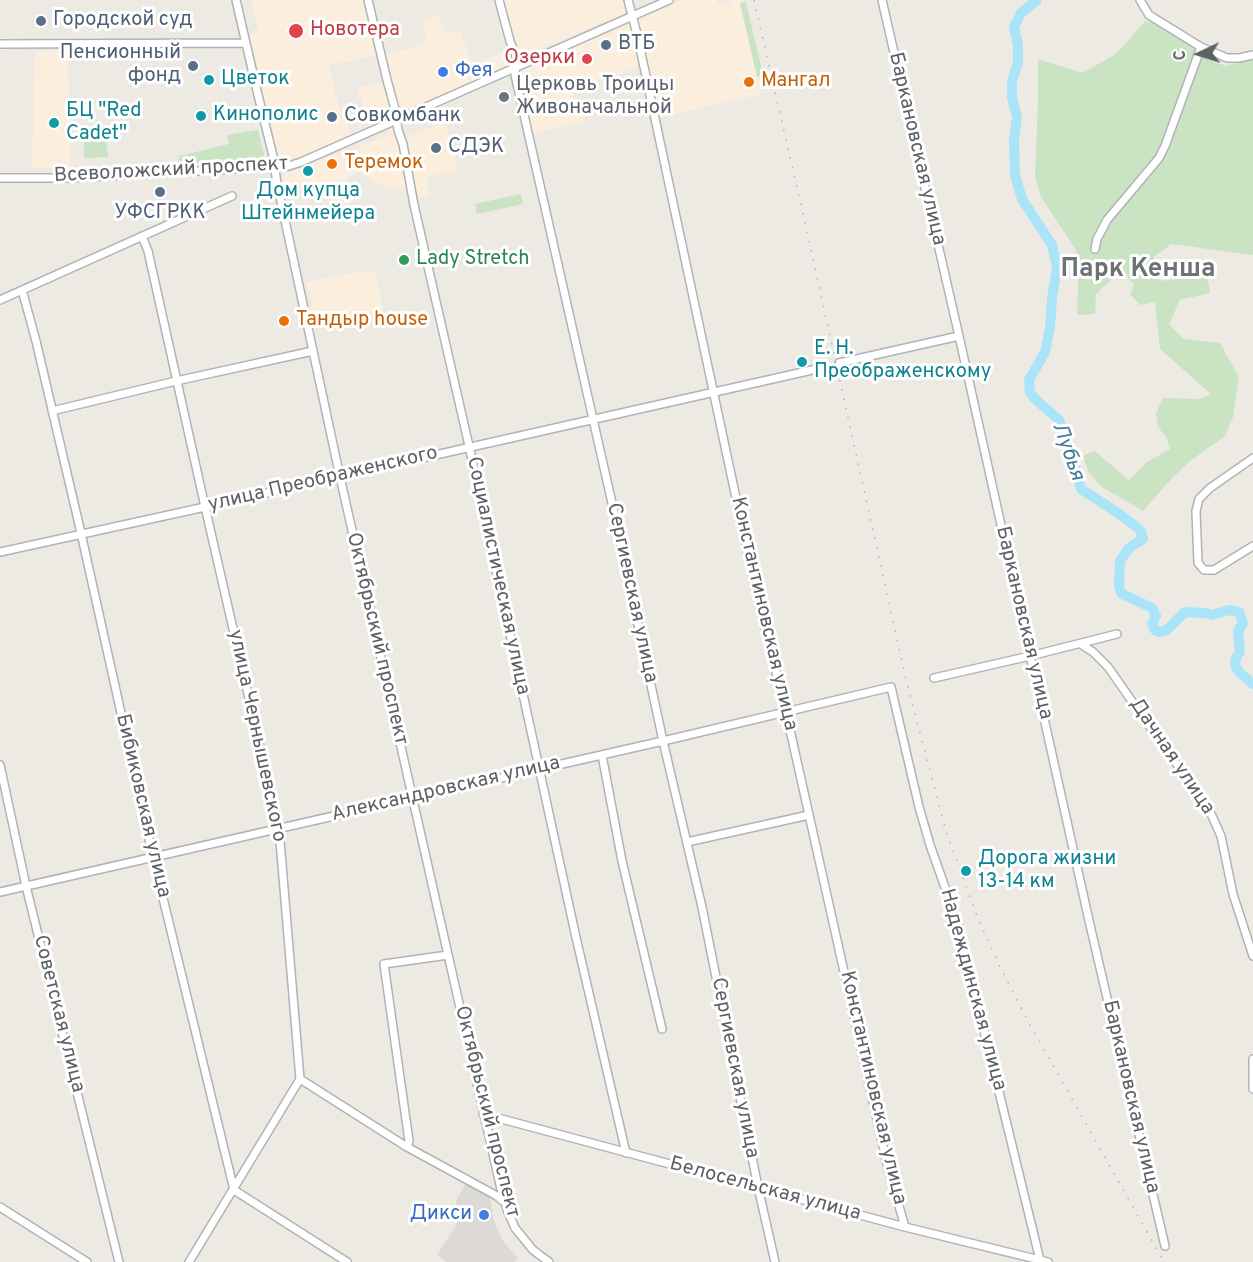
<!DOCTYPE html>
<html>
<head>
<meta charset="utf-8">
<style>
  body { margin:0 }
  #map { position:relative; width:1253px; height:1262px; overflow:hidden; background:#edeae4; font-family:Overpass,sans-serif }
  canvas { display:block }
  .north { position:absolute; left:1169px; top:24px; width:60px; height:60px; -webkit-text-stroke:4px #fff; paint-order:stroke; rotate:266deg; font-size:16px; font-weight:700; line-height:24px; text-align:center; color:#5c6163 }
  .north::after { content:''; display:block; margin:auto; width:21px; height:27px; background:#5c6163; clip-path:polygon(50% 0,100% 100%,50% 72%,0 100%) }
</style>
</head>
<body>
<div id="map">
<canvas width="1253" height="1262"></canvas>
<div class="north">С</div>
</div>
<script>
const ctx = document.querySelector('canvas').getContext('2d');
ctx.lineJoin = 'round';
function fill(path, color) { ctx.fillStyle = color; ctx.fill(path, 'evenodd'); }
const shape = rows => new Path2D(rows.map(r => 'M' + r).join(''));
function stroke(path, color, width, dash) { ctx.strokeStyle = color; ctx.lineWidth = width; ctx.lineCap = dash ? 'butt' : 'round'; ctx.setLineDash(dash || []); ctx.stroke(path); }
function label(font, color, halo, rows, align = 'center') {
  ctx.font = font + ' Overpass,sans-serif'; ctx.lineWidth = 6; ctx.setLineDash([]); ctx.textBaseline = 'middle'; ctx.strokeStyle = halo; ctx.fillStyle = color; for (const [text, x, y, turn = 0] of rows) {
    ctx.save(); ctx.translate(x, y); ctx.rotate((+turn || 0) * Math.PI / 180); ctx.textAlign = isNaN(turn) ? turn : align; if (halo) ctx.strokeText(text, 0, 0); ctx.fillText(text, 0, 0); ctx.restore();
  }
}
fill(shape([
  [250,0,364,0,376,56,329,65,338,105,352,134,299,158,287,161,283,160,279,158,249,35,259,32],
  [502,0,626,0,627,10,625,13,618,16,521,57,519,55,512,40],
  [682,0,716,0,722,6,730,4,729,0,741,0,742,3,740,3,762,94,657,118,637,21],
  [438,15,445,33,459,30,474,65,509,49,512,61,510,64,406,111,401,111,398,108,383,56,408,49,426,41,422,21],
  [626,25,630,26,632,28,640,67,598,80,573,91,585,122,532,134,518,75,520,71],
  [35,51,68,51,71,168,32,168],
  [382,82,391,112,390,116,368,127,358,88],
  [445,122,458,170,427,177,430,196,416,199,404,138],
  [391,128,395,130,400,146,409,186,390,190,359,172,346,179,355,200,347,204,333,205,325,186,321,187,320,183,307,188,297,183,281,187,282,179,284,176,290,172,337,153,350,151,390,133,389,129],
  [364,271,375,272,383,310,343,319,317,328,307,282]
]), '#fbeedc');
fill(shape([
  [466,1183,490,1195,493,1219,504,1243,518,1258,514,1262,447,1262,437,1255,459,1221,456,1201]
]), '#dcd9d6');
fill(shape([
  [746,2,763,75,757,77,740,3],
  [1145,21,1163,25,1209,60,1226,66,1253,58,1253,255,1171,244,1154,257,1158,281,1207,276,1210,293,1180,300,1169,324,1183,339,1220,343,1239,377,1233,417,1225,436,1190,461,1172,478,1143,511,1102,487,1089,473,1083,456,1095,451,1129,480,1147,462,1170,449,1166,437,1158,427,1156,413,1163,398,1199,399,1211,394,1160,349,1155,302,1140,305,1130,294,1134,285,1122,269,1096,294,1095,314,1077,315,1078,284,1076,250,1041,197,1035,176,1038,101,1038,59,1082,73,1116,54],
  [258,130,264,154,262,159,178,164,179,156,229,144,227,135],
  [84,138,104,139,106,140,108,157,84,158],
  [521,194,523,204,477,214,475,204]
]), '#c9e3c3');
stroke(shape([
  [1037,0,1021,13,1014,27,1018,45,1018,63,1012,81,1012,98,1017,117,1014,140,1015,175,1022,199,1052,245,1057,267,1052,298,1050,328,1045,352,1029,380,1030,392,1034,398,1059,420,1071,451,1081,489,1118,513,1138,528,1141,532,1143,539,1129,548,1120,561,1119,587,1122,594,1152,608,1156,616,1152,624,1155,630,1159,632,1167,630,1185,612,1206,613,1212,615,1229,610,1239,612,1243,623,1238,631,1240,652,1236,658,1235,665,1239,672,1253,684]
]), '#aae4f8', 10);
const minor = shape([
  [236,0,258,95,273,156,277,183,340,477,501,1189,508,1212,515,1228,533,1250,549,1262],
  [368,0,387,80,395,109,398,130,403,144,414,205,469,446,575,933,626,1153],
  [499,0,510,41,516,56,515,75,612,503,663,741,702,907,758,1187,775,1262],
  [628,0,637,34,755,587,786,712,887,1164,905,1227],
  [882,0,959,336,1090,925,1165,1246],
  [1140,0,1149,15,1201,47,1227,58,1239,58,1253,55],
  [0,44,246,43],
  [0,178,67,178,289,166,301,162,669,0],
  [142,236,148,251,203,498,279,829,300,1079,407,1147,497,1196,504,1202],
  [1095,249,1097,239,1107,220,1159,158,1165,146,1201,47],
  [22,290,36,341,81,533,153,857,234,1190,347,1262],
  [0,300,232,196],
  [839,363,959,336],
  [52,411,176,381,313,351],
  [1253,458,1210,488,1199,499,1196,511,1198,563,1204,570,1214,570,1253,546],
  [0,552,205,507,821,368],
  [1081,644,1093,652,1108,667,1157,737,1196,790,1212,816,1221,836,1233,894,1253,956],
  [934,678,1030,656,1117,634],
  [602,755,622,861,662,1029],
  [0,765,26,886,119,1262],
  [687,842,809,815],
  [0,892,663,741,891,687,919,807,930,845,958,924,1040,1260],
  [1253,1059,1253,1089],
  [483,1114,905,1227,1048,1262],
  [407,1147,409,1141,384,964,448,955],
  [0,1207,87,1262],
  [189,1262,300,1079]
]);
stroke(minor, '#b0b3b5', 10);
stroke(minor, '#fff', 7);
stroke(shape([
  [754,0,803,214,907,684,946,831,978,919,1002,971,1028,1021,1164,1262]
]), '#b2b3b3', 1.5, [1.5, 8]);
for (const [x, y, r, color] of [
  [41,21,6,"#5c6f8a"],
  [296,31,8,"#e0444e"],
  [606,45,6,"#5c6f8a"],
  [587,59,6,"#e0444e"],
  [193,66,6,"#5c6f8a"],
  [443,72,6,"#3f7fe0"],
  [209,80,6,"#0f9aa8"],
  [749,82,6,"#e8710a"],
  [504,97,6,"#6b7280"],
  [201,116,6,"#0f9aa8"],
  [332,117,6,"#5c6f8a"],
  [54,123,6,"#0f9aa8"],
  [436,148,6,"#5c6f8a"],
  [332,164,6,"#e8710a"],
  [308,171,6,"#0f9aa8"],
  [160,192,6,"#5c6f8a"],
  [404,260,6,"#2e9e5b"],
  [284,321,6,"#e8710a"],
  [802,362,6,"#0f9aa8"],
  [966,871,6,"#0f9aa8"],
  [484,1215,6,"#3f7fe0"]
]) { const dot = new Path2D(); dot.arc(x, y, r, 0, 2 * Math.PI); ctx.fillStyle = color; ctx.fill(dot); stroke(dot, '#fff', 2); }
label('20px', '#4e5e75', '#fff', [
  ["Городской суд",53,21],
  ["ВТБ",618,45],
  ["Пенсионный",181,54,"right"],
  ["фонд",181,77,"right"],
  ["Совкомбанк",344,117],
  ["СДЭК",448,148],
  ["УФСГРКК",160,214,"center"]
], 'left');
label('20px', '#be3a42', '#fff', [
  ["Новотера",310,31],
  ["Озерки",575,59,"right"]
], 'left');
label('20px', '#366cbe', '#fff', [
  ["Фея",455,72],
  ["Дикси",472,1215,"right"]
], 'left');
label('20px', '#0d838f', '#fff', [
  ["Цветок",221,80],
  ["БЦ \"Red",66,112],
  ["Cadet\"",66,135],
  ["Кинополис",213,116],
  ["Дом купца",308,192,"center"],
  ["Штейнмейера",308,215,"center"],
  ["Е. Н.",814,350],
  ["Преображенскому",814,373],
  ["Дорога жизни",978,860],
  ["13-14 км",978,883]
], 'left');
label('20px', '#c56008', '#fff', [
  ["Мангал",761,82],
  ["Теремок",344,164],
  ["Тандыр house",296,321]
], 'left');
label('20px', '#5b616d', '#fff', [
  ["Церковь Троицы",516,86],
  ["Живоначальной",516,109]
], 'left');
label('20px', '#5c6163', '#fff', [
  ["Баркановская улица",916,149,77],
  ["Всеволожский проспект",171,171,-3],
  ["улица Преображенского",323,480,-13],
  ["Социалистическая улица",497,576,78],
  ["Сергиевская улица",631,593,78],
  ["Константиновская улица",763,614,77],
  ["Баркановская улица",1023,623,77],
  ["Октябрьский проспект",376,639,77],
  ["улица Чернышевского",256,736,78],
  ["Дачная улица",1171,757,56],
  ["Александровская улица",446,790,-13],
  ["Бибиковская улица",142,806,77],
  ["Надеждинская улица",972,990,75],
  ["Советская улица",58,1014,76],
  ["Сергиевская улица",734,1068,79],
  ["Константиновская улица",872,1088,77],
  ["Баркановская улица",1130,1097,77],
  ["Октябрьский проспект",486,1112,76],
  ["Белосельская улица",765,1190,15]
]);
label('20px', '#27864d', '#fff', [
  ["Lady Stretch",416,260]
], 'left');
label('italic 21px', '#427b97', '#fff', [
  ["Лубья",1067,452,70]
]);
label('bold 26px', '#6d7375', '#fff', [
  ["Парк Кенша",1138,271]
]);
</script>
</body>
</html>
